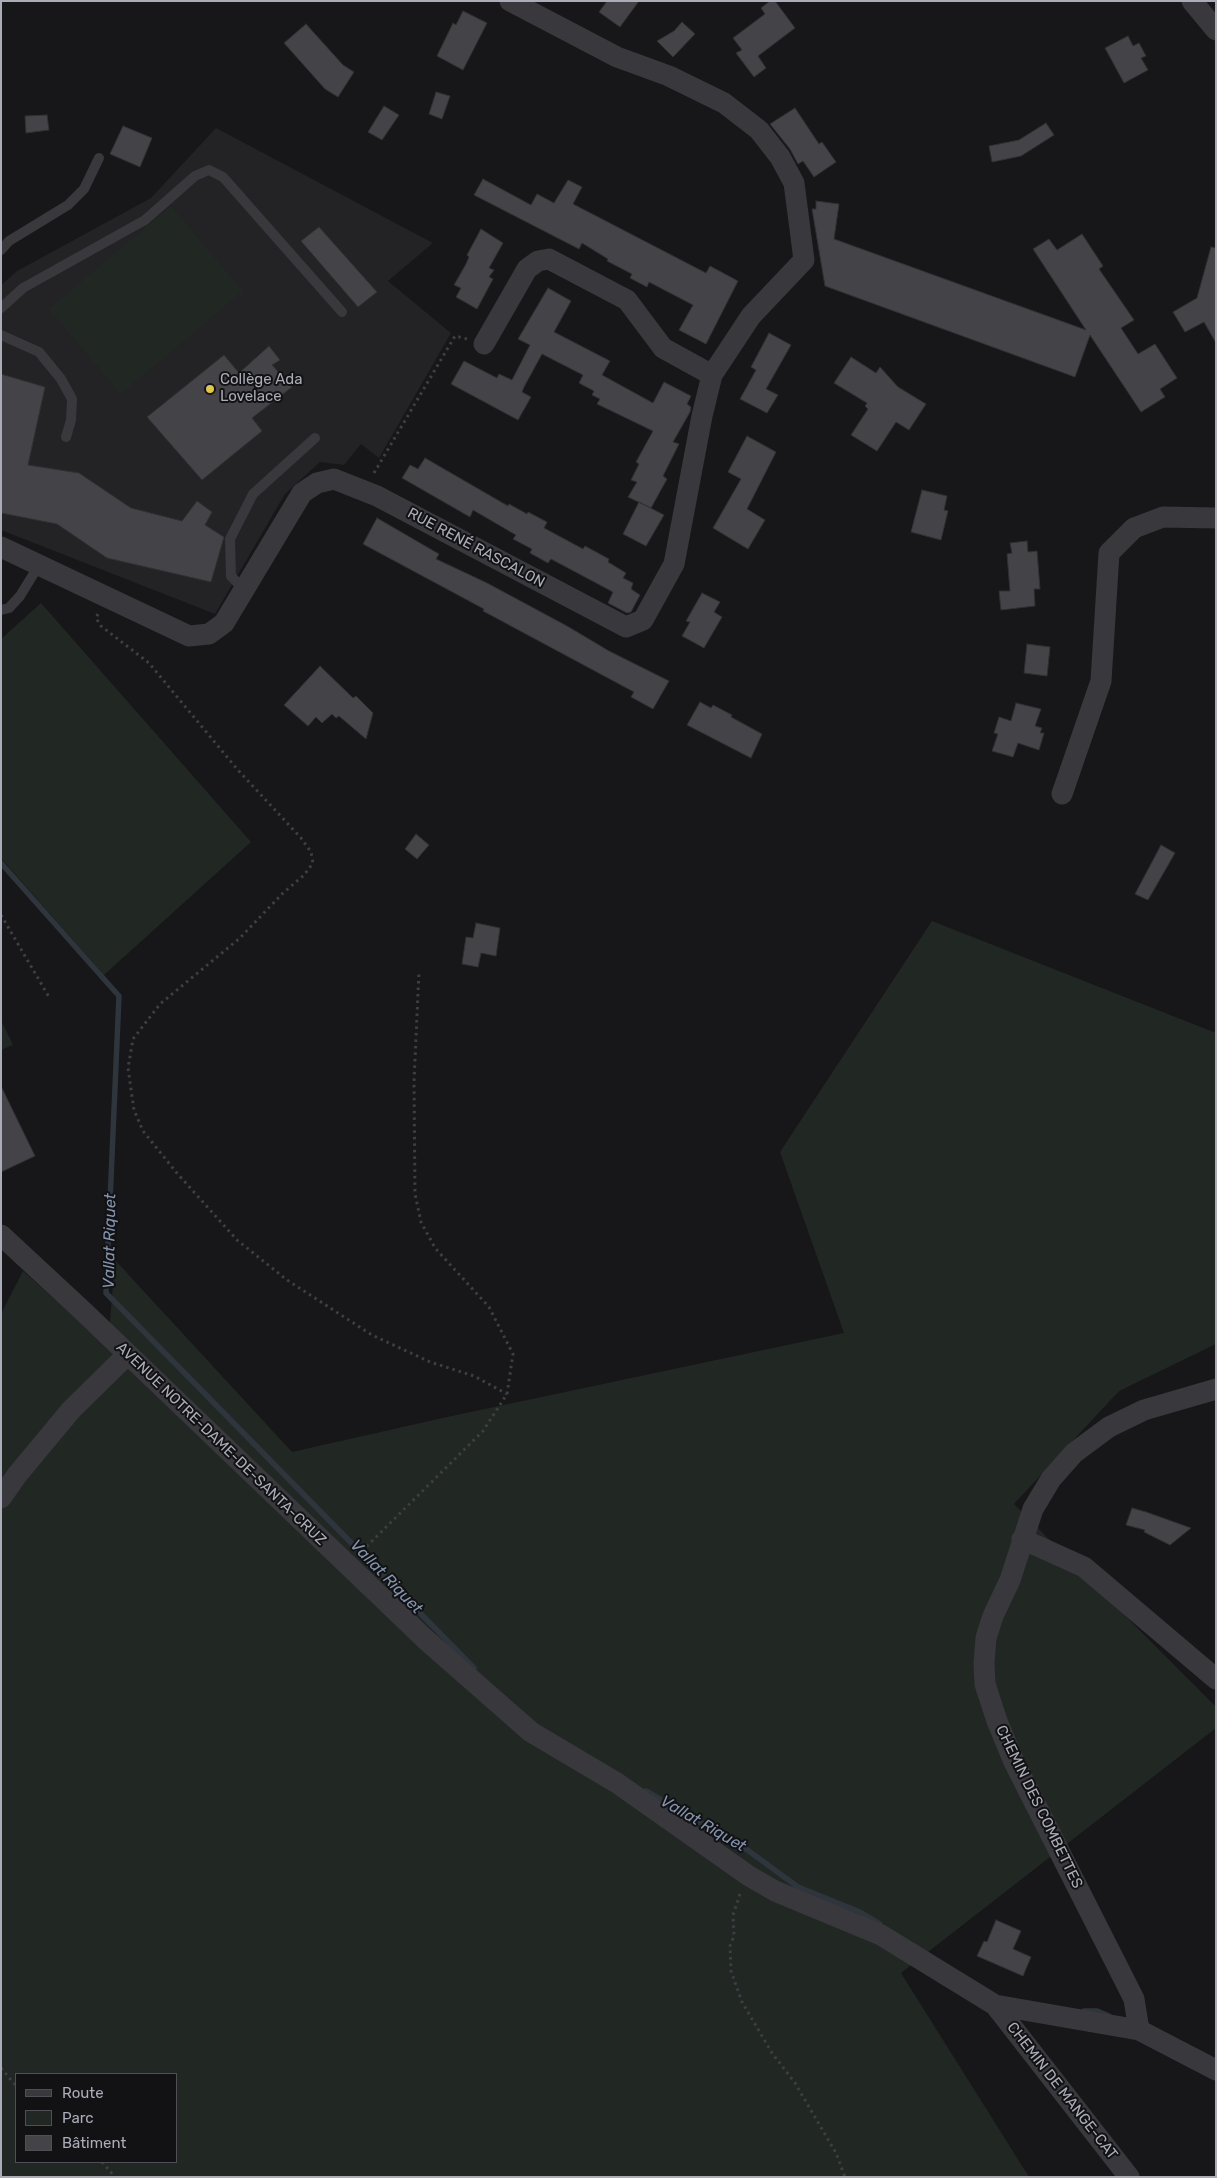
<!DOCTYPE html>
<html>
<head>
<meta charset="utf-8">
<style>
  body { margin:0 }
  #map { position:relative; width:1217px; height:2178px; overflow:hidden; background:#171618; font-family:Rubik,sans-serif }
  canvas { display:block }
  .frame { position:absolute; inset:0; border:2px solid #aaacb7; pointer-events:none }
  .legend { position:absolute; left:15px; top:2073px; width:162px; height:90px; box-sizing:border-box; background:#121113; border:1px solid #4f4f55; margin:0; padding:6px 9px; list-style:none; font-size:15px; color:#aaacb7 }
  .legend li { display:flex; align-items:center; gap:10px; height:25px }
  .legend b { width:25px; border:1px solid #4f4f55 }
</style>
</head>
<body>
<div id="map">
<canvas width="1217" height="2178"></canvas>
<div class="frame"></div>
<ul class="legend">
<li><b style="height:6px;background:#38383d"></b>Route</li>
<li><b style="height:14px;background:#212823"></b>Parc</li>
<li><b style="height:14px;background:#444348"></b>Bâtiment</li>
</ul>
</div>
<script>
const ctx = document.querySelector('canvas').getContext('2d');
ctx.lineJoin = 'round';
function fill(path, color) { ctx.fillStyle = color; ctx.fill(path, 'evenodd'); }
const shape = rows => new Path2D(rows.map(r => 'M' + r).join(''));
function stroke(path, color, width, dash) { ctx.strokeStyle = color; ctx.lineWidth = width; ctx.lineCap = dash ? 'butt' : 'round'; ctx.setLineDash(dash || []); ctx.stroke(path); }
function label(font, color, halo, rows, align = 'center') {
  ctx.font = font + ' Rubik,sans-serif'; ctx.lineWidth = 4; ctx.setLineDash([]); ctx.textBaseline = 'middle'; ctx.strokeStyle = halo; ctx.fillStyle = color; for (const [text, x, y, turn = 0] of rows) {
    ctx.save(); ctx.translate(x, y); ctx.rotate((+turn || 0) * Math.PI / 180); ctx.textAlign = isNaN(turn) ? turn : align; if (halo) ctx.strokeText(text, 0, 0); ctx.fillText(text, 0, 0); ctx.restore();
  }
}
fill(shape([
  [216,128,433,243,388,281,451,333,379,458,361,444,344,465,320,462,285,494,215,614,1,530,1,285,17,271,151,198]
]), '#232225');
fill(shape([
  [171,206,243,291,121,394,49,309],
  [41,603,251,842,104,975,1,858,1,639],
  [932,921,1216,1033,1216,1344,1119,1391,1014,1504,1216,1707,1216,1728,901,1973,1029,2177,1,2177,1,1314,23,1271,108,1347,115,1260,292,1452,447,1417,844,1333,780,1152],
  [16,2074,176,2074,176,2162,16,2162],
  [1,1020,13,1045,1,1050]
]), '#212823');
stroke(shape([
  [1,863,119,996,106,1293,474,1668],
  [646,1791,746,1849,798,1887,860,1912,880,1924],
  [1084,2011,1097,2011,1109,2016]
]), '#2f353d', 5.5);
const building = shape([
  [607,1,639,1,620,27,599,12,607,1],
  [770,1,775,1,795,28,758,56,766,68,754,77,736,53,742,50,733,38,765,14,761,8,770,1],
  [463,11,487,23,463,70,437,56,453,23,456,25,463,11],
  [682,22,695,34,673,57,657,41,674,31,682,22],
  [306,24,343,65,354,72,338,97,325,89,284,43,306,24],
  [1128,36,1133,46,1139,43,1146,56,1141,58,1148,70,1124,83,1105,48,1128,36],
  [436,92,450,96,442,119,429,114,436,92],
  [384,106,399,115,382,140,368,132,384,106],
  [795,108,819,144,822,142,836,162,814,177,803,161,798,164,790,149,770,124,795,108],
  [47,115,49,130,26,133,25,116,47,115],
  [1046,123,1054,135,1021,156,992,162,989,146,1019,140,1046,123],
  [123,126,152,138,140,167,110,154,123,126],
  [483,179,531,205,537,194,554,203,568,180,582,187,573,204,706,273,710,266,738,281,706,344,679,330,693,305,649,282,647,287,630,278,632,274,607,261,608,259,582,243,579,249,474,195,483,179],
  [816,201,839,204,834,239,1086,330,1033,249,1049,239,1057,250,1082,234,1103,266,1099,269,1134,320,1121,328,1138,354,1155,344,1177,378,1160,389,1165,397,1141,412,1090,335,1075,377,825,286,812,209,816,209,816,201],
  [319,227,377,292,358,307,301,241,319,227],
  [481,229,503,243,489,268,494,270,489,277,493,279,477,309,456,297,461,288,454,285,466,264,469,257,467,255,481,229],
  [1211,247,1216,248,1216,343,1204,322,1185,332,1173,312,1197,298,1211,247],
  [548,288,571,301,554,332,610,361,602,375,653,403,664,382,691,396,687,404,691,407,690,412,673,442,679,444,663,476,667,479,651,508,628,497,637,482,631,480,639,464,636,462,653,431,597,404,600,399,592,395,594,391,579,383,583,375,542,354,524,387,522,392,531,397,518,420,451,384,464,361,497,378,499,374,512,380,530,345,518,339,548,288],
  [769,333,791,345,766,389,778,395,767,413,740,399,756,370,751,367,769,333],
  [269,346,280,360,272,365,292,387,252,418,262,431,202,480,147,417,224,355,239,373,269,346],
  [851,357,876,373,880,367,898,387,926,404,909,430,896,422,877,451,851,435,868,409,865,406,867,403,834,383,851,357],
  [1,374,45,387,28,465,79,473,131,508,182,521,197,501,212,512,205,525,224,537,211,582,107,558,57,524,1,513,1,374],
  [747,436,776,452,747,509,765,520,748,549,713,528,741,479,728,472,747,436],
  [425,458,508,506,509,504,527,514,528,512,547,522,544,528,583,549,585,546,609,559,608,562,626,573,623,578,633,583,631,589,640,595,631,612,627,613,608,603,613,592,551,559,548,563,530,553,532,549,513,539,516,535,473,510,470,517,402,478,410,465,418,469,425,458],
  [922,490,947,496,944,510,948,511,941,540,911,532,922,490],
  [639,502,664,515,646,546,623,534,639,502],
  [377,518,439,554,436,559,487,583,567,626,609,651,669,681,653,709,631,697,634,692,483,611,484,609,363,544,377,518],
  [1027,541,1028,552,1037,551,1040,589,1034,589,1035,606,1001,610,999,591,1010,591,1007,554,1012,553,1010,543,1027,541],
  [702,593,720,602,714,612,722,617,704,648,682,636,690,622,686,621,702,593],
  [1027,644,1050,647,1047,676,1024,673,1027,644],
  [320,666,353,698,356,696,373,713,366,739,339,716,336,718,332,714,322,723,316,717,308,726,284,705,320,666],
  [700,702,711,708,713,705,732,715,731,717,762,734,751,758,687,725,700,702],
  [1016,703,1041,709,1035,726,1042,728,1040,733,1044,733,1039,750,1018,743,1013,757,992,751,998,734,994,733,999,717,1011,721,1016,703],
  [416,834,429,845,417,859,405,849,416,834],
  [1161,845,1175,853,1148,900,1135,894,1161,845],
  [476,923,500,928,496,956,481,953,478,967,462,964,466,937,473,938,476,923],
  [1,1086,35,1156,1,1172,1,1086],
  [1132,1508,1146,1512,1191,1528,1170,1545,1144,1532,1145,1530,1126,1525,1132,1508],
  [996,1920,1021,1931,1013,1949,1031,1957,1023,1976,977,1956,984,1941,987,1942,996,1920]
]);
fill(building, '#444348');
stroke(building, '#313134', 1);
stroke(shape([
  [374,473,455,336,467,339],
  [98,614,96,618,101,626,149,663,237,769,301,838,311,852,313,863,304,875,282,894,240,938,160,1004,133,1039,128,1068,134,1110,143,1131,176,1172,237,1240,287,1280,372,1335,430,1362,474,1376,507,1394],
  [1,915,49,997],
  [362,1551,483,1431,507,1394,513,1354,489,1307,435,1248,421,1222,415,1194,414,1082,419,971],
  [740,1894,733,1915,734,1936,730,1946,731,1971,742,2002,772,2053,795,2083,836,2153,845,2177],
  [1,2068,16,2086],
  [102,2162,115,2177]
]), '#3e3e44', 3, [2.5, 4]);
stroke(shape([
  [1,250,9,241,68,205,84,189,99,158],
  [1,308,23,288,145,220,195,176,209,170,223,177,342,312],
  [1,335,39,352,61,379,72,399,71,420,66,437],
  [244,590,231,576,230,539,253,494,315,438],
  [1,610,9,608,20,596,39,565]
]), '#38383d', 10);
stroke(shape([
  [1192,1,1216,30],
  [484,344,527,269,538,261,549,259,627,300,663,348,712,375],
  [1,547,189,636,209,634,224,623,302,493,317,483,334,479,377,496,626,627,643,620,674,564,702,416,712,375,751,316,804,260,794,183,780,157,759,130,724,103,669,76,617,57,510,1],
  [1062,794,1101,681,1109,553,1134,528,1163,517,1216,518],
  [1,1235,85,1313,425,1639,531,1732,617,1783,749,1876,775,1891,881,1935,995,2005,1139,2030,1216,2070],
  [1,1498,17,1475,71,1410,128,1354],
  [1022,1539,1084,1567,1216,1679],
  [995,2005,1129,2177],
  [1139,2030,1134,1999,1014,1762,997,1721,985,1684,984,1663,986,1638,993,1616,1010,1580,1033,1509,1051,1479,1074,1453,1109,1427,1144,1410,1216,1389]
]), '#38383d', 21);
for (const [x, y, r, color] of [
  [210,389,5,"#e3c743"]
]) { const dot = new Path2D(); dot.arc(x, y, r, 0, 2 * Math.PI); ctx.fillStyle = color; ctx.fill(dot); stroke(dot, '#121113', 2); }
label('15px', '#aaacb7', '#121113', [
  ["Collège Ada",220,380],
  ["Lovelace",220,397]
], 'left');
label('15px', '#aaacb7', '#121113', [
  ["RUE RENÉ RASCALON",476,548,28],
  ["AVENUE NOTRE-DAME-DE-SANTA-CRUZ",221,1444,44],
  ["CHEMIN DES COMBETTES",1039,1807,64],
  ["CHEMIN DE MANGE-CAT",1062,2091,52]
]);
label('italic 16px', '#8394af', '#121113', [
  ["Vallat Riquet",110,1241,-89],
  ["Vallat Riquet",386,1577,46],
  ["Vallat Riquet",703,1824,30]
]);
</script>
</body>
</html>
